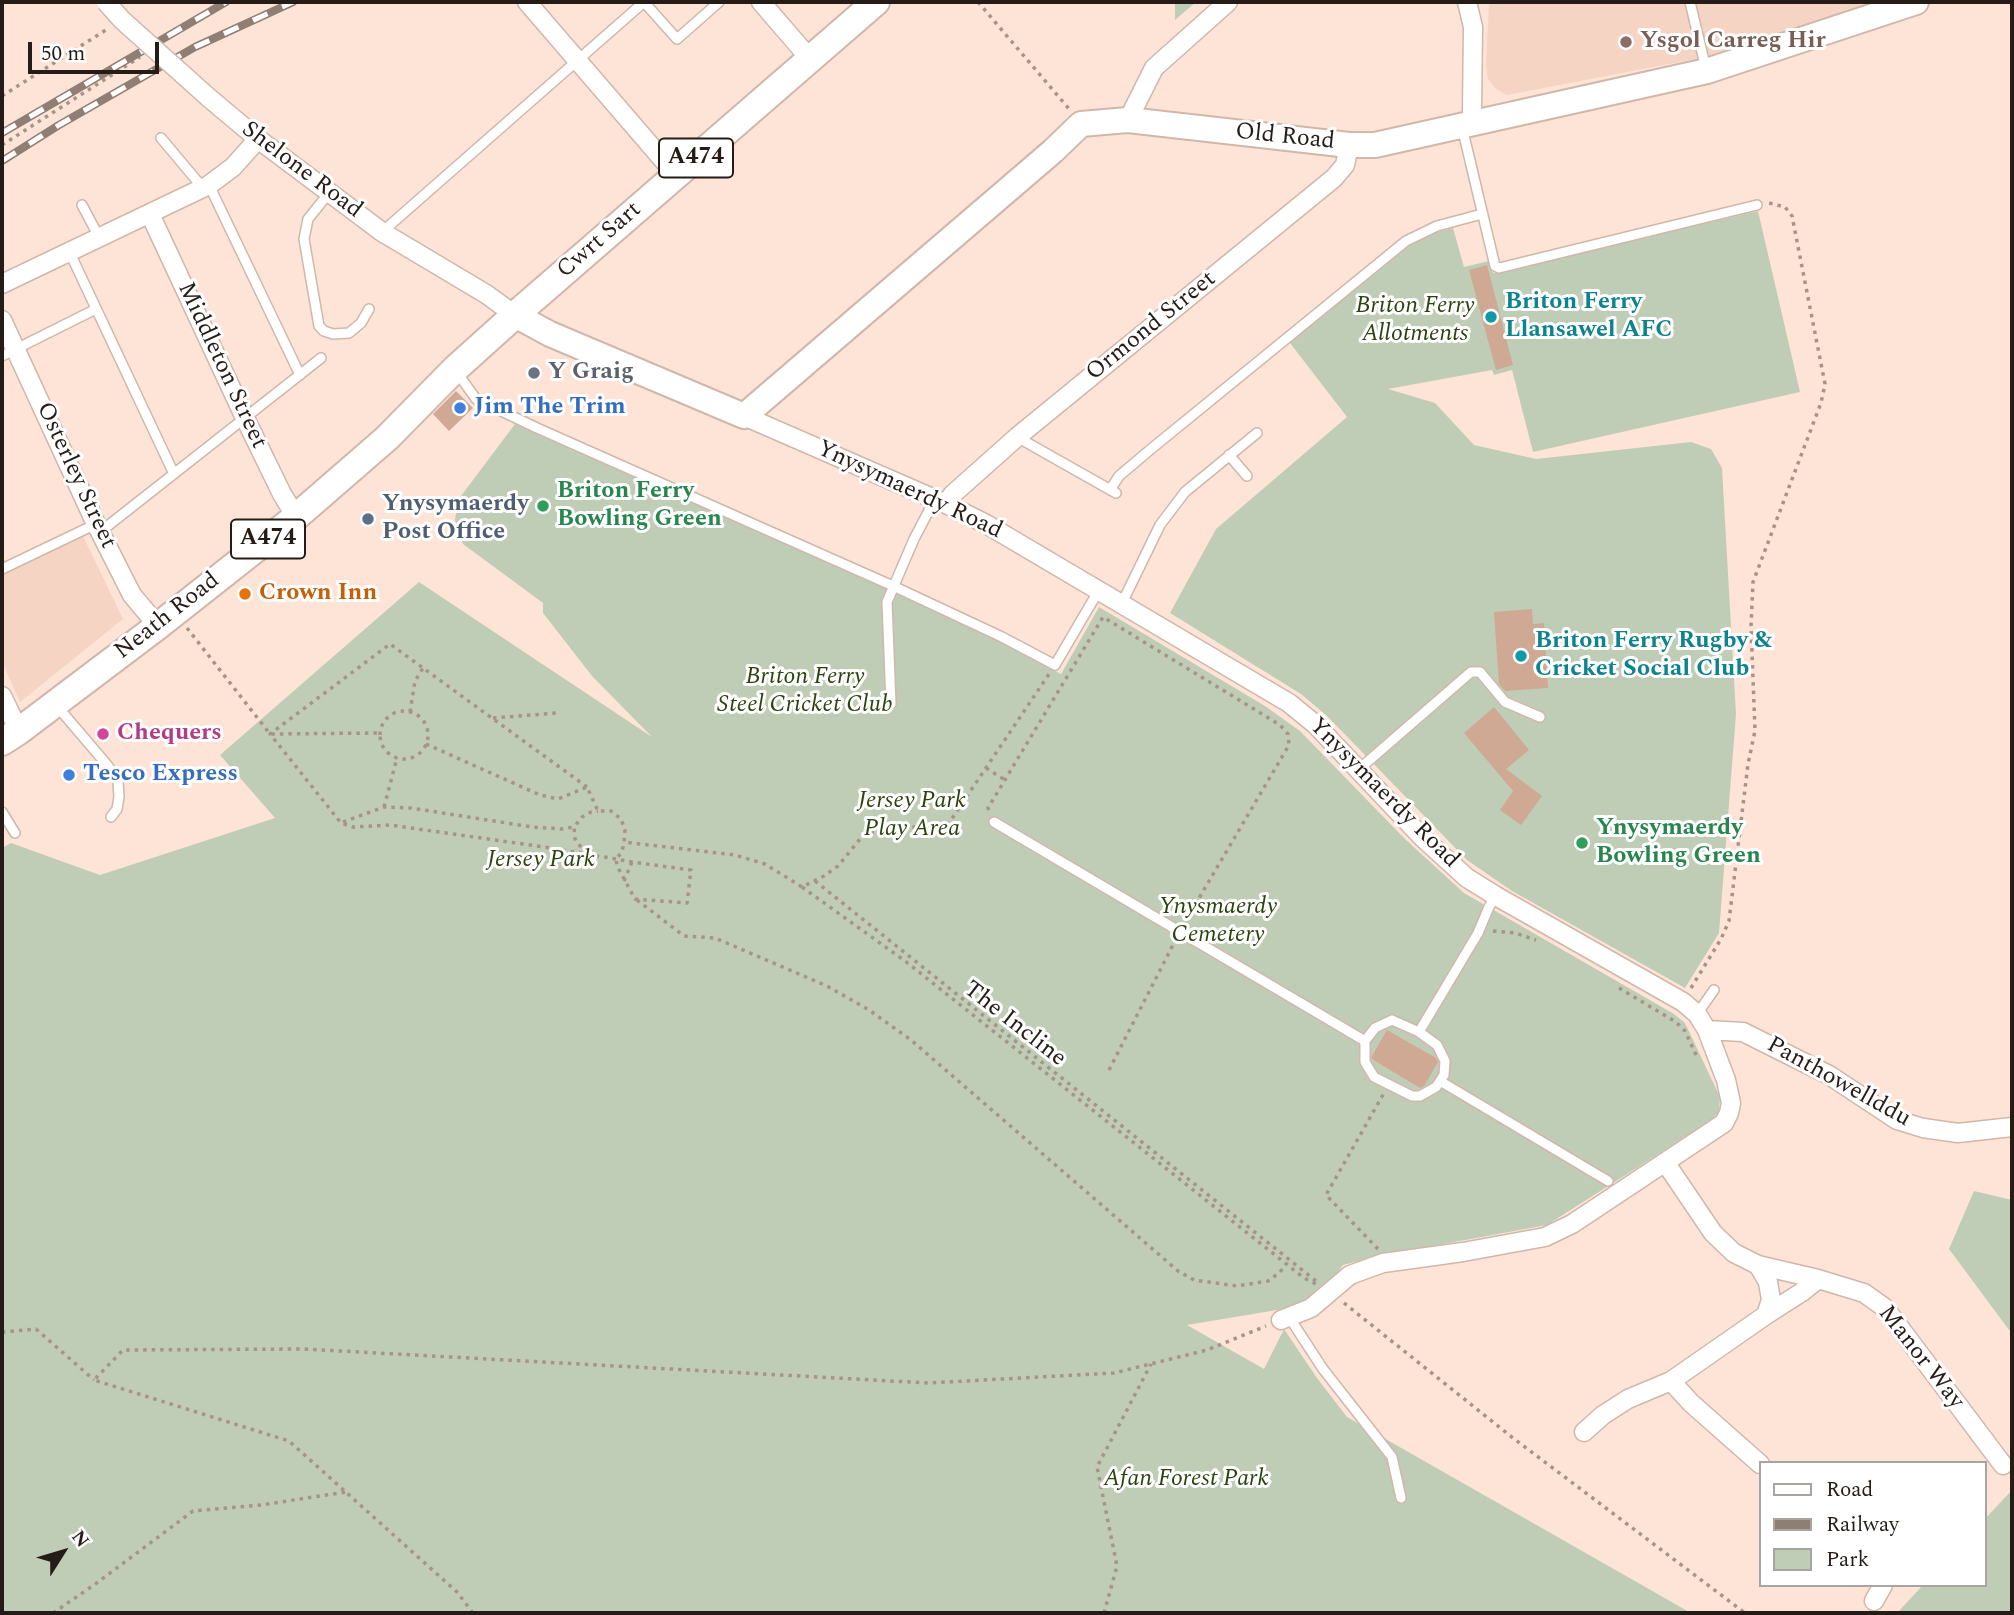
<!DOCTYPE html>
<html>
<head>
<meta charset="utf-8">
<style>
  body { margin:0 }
  #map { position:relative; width:2014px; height:1615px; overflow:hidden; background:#fee4d6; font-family:Spectral,serif }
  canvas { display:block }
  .frame { position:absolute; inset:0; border:4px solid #251c17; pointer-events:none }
  .legend { position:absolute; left:1759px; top:1461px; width:228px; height:126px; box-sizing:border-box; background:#fff; border:2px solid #a8a4a2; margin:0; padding:9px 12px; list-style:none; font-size:21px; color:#251c17 }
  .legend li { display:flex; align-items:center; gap:14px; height:35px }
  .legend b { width:35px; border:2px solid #a8a4a2 }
  .north { position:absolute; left:28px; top:1517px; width:70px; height:70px; -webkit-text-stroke:5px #fff; paint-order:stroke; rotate:53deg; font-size:19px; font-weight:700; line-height:28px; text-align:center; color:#251c17 }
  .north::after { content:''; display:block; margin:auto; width:24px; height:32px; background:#251c17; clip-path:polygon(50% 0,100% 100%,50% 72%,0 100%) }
  .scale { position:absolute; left:28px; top:42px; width:131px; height:32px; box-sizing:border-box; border:4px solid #251c17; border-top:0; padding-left:9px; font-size:21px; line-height:24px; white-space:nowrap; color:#251c17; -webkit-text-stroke:5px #fff; paint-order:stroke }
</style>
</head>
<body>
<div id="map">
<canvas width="2014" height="1615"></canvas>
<div class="frame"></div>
<ul class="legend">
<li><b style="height:9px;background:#fff"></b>Road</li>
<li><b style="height:9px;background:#8f7e74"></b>Railway</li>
<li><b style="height:19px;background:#c0cdb6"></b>Park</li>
</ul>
<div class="north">N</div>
<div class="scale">50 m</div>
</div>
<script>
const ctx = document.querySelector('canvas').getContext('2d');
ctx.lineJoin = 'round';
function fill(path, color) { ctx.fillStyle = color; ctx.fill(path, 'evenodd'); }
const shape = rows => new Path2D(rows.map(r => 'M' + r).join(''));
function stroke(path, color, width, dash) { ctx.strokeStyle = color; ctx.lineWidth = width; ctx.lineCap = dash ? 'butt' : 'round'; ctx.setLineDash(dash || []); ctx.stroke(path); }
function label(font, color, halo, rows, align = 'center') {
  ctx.font = font + ' Spectral,serif'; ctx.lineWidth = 6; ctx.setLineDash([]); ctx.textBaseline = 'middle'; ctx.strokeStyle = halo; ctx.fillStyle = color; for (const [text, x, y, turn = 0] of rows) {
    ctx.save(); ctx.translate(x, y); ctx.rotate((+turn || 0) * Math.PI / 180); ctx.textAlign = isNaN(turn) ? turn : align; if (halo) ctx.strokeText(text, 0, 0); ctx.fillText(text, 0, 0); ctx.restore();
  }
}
fill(shape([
  [1489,2,1887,2,1732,52,1507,95,1496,89,1488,79,1486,65],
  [83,536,123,619,20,702,2,662,2,573]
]), '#f5d4c3');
fill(shape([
  [1175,2,1196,2,1175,20],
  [1758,211,1800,392,1533,452,1512,370,1494,375,1492,370,1388,389,1435,403,1474,445,1536,459,1691,442,1711,449,1722,468,1736,714,1719,933,1685,988,1512,891,1467,860,1327,716,1301,694,1170,613,1216,529,1347,417,1290,343,1408,245,1437,232,1453,228,1464,267,1489,261,1493,273],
  [515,424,891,591,1006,644,1061,674,1099,607,1265,706,1300,731,1405,839,1464,893,1674,1014,1685,1023,1720,1097,1719,1111,1712,1120,1547,1225,1378,1256,1343,1265,1331,1282,1307,1305,1187,1325,1264,1369,1284,1329,1317,1378,1347,1417,1691,1613,2,1613,2,848,11,843,100,875,275,818,220,755,419,582,652,737,592,676,543,613,543,603,463,544,455,520,458,500],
  [1974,1191,2012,1200,2012,1334,1949,1249],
  [2012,1490,2012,1613,1897,1613,1923,1585,1984,1585,1984,1520]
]), '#c0cdb6');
fill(shape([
  [1487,265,1513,365,1496,370,1469,270],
  [456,391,473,408,449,431,433,414],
  [1532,609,1533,624,1544,623,1548,688,1505,691,1499,684,1494,612],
  [1494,707,1529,750,1506,769,1542,796,1521,825,1500,810,1513,791,1464,733],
  [1387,1030,1436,1058,1438,1062,1424,1086,1420,1088,1372,1059,1372,1056]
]), '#cfa994');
const lane = shape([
  [1690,2,1706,69],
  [1462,127,1495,266,1499,268,1757,205],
  [161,138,203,188],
  [209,185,300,375],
  [329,193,308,219,304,239,319,326,324,331,333,334,349,333,361,323,369,309],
  [82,205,99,237],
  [382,232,644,2,677,39,719,2],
  [69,251,174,474],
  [2,356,96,309],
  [456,371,476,399,537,428,893,586,1002,637,1055,665,1099,590],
  [1017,437,1116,493],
  [1229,455,1247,476],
  [1110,490,1119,476,1151,449,1406,241,1437,226,1482,214],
  [100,532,321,358],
  [2,569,96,524],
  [1122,603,1160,525,1185,492,1257,433],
  [891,704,887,602,914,539,935,499],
  [56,705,108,766,118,781,119,797,117,809,111,817],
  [1358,770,1471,672,1480,672,1505,702,1540,717],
  [2,812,15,833],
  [994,822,1365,1041],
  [1697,1014,1714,990],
  [1392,1020,1419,1032,1437,1045,1445,1061,1444,1075,1436,1087,1420,1096,1412,1096,1374,1077,1365,1062,1365,1041,1375,1028,1392,1020],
  [1419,1032,1478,933,1489,907,1496,896],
  [1440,1081,1608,1181],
  [1289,1317,1323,1369,1392,1457,1401,1498]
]);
const street = shape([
  [527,2,676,175],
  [761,2,811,60],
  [1467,2,1473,27,1472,111,1475,122],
  [208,97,258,139,382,232,486,294,515,315],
  [1128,120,1154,68,1228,2],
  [150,214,245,418,282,494,296,517],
  [2,284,209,185,233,167,258,139],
  [2,320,96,524,132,595,158,626],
  [744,416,946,504,986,524,1289,703,1316,725,1423,838,1467,878,1496,896,1683,1002,1697,1014,1707,1030,1726,1080,1731,1103,1729,1113,1724,1123,1572,1224,1545,1237,1463,1252,1383,1263,1350,1275,1311,1308,1281,1320],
  [946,504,953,494,1017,437,1334,178,1345,165,1349,145],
  [2,696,19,731],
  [1707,1030,1743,1032,1829,1075,1897,1120,1923,1128,1958,1133,2012,1127],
  [1665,1162,1713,1233,1734,1253,1758,1265,1818,1279,1864,1293,1885,1308,2003,1465],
  [1766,1315,1802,1292,1818,1279],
  [1671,1381,1691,1403,1760,1464],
  [1584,1432,1603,1415,1628,1399,1671,1381,1766,1315,1771,1300,1768,1282,1758,1265],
  [1874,1601,1883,1585]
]);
const secondary = shape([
  [515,315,550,334,744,416,1053,151,1081,124,1128,120,1349,145,1375,145,1707,71,1916,2]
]);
const primary = shape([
  [2,742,19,731,158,626,296,517,387,438,455,369,515,315,876,2]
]);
stroke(lane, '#d0b7a9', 12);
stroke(street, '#d0b7a9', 21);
stroke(secondary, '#d0b7a9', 28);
stroke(primary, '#d0b7a9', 30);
stroke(shape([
  [978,2,1070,110],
  [2,96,109,28],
  [2,145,140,57],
  [187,628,270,734,380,733],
  '380 735a24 24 0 1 1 48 0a24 24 0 1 1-48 0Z',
  [410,712,415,681,423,668],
  [493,718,557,713],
  [426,744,540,795,558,799,587,787,598,811,611,811,621,819,625,830,624,842,735,855,765,864,802,887,824,876,838,866,865,833,949,823,1049,674],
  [986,768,1005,780],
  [587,787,390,644,270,734,341,823,353,827,390,825,551,848,586,854,616,859,632,862,691,870,687,903,635,899,617,866,616,859,622,852,624,842],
  [384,807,397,758],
  [989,810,988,808,1103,617,1280,725,1288,734,1289,745,1185,922],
  [343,822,384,807,411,808,532,827,561,829,574,827],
  [586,854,575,839,574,827,582,817,591,812,598,811],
  [624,881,632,862],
  [815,881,1316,1281],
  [802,887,905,961,1304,1278,1316,1284],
  [637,900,684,936,715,938,827,986,869,1010,911,1040,1178,1271,1194,1280,1237,1286,1268,1281,1279,1273,1286,1265],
  [1493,931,1515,933,1536,940],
  [1619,988,1676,1022,1685,1031,1697,1057],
  [1691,988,1721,939,1729,921,1748,764,1755,731,1751,626,1753,582,1821,403,1825,384,1792,216,1785,207,1769,203],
  [1109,1070,1175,941],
  [1378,1249,1326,1195,1384,1093],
  [1344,1303,1513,1438,1745,1613],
  [2,1332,36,1329,94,1380],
  [53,1613,94,1585,193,1511,261,1505,346,1492],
  [473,1613,457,1592,289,1441,94,1380,123,1350,304,1349,928,1383,1114,1373,1207,1350,1266,1326],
  [1104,1613,1117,1566,1097,1467,1151,1364]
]), '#a69389', 3.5, [3.5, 5]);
stroke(lane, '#fff', 9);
stroke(street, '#fff', 18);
stroke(secondary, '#fff', 24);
stroke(primary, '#fff', 26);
const rail = shape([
  [2,133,226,2],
  [2,161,59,125,195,47,293,2]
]);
stroke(rail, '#8f7e74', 8);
stroke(rail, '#fff', 5, [16]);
const streetBridge = shape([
  [106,2,122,20,208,97]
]);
stroke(streetBridge, '#d0b7a9', 21, []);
stroke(streetBridge, '#fff', 18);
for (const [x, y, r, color] of [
  [1626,42,7,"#8d6e63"],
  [1491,317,7,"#0f9aa8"],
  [534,373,7,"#6b7280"],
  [460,408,7,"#3f7fe0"],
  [543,506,7,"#2e9e5b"],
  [368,519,7,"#5c6f8a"],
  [245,594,7,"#e8710a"],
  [1521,656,7,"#0f9aa8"],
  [103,734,7,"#d1479c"],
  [69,775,7,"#3f7fe0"],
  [1582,843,7,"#2e9e5b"]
]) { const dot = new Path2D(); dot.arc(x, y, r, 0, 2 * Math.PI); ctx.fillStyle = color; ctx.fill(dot); stroke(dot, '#fff', 2.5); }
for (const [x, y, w] of [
  [696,158,74],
  [268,539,74]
]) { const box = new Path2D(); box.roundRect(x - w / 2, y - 19.5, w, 39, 5); ctx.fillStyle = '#fff'; ctx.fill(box); stroke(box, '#251c17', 2); }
label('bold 23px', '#251c17', null, [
  ["A474",696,158],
  ["A474",268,539]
]);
label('bold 24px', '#785e54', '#fff', [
  ["Ysgol Carreg Hir",1640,42]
], 'left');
label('24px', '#251c17', '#fff', [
  ["Old Road",1285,138,6],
  ["Shelone Road",301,171,37],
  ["Cwrt Sart",600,241,-41],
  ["Ormond Street",1152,327,-39],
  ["Middleton Street",221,366,65],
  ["Osterley Street",75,476,65],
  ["Ynysymaerdy Road",909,491,25],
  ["Neath Road",168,617,-38],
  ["Ynysymaerdy Road",1383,794,45],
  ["The Incline",1014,1025,38],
  ["Panthowellddu",1838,1083,29],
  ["Manor Way",1920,1358,52]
]);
label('bold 24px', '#0d838f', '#fff', [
  ["Briton Ferry",1505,303],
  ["Llansawel AFC",1505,331],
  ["Briton Ferry Rugby &",1535,642],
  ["Cricket Social Club",1535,670]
], 'left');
label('italic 24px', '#2a440f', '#fff', [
  ["Briton Ferry",1415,307],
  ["Allotments",1415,335],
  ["Briton Ferry",805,678],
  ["Steel Cricket Club",805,706],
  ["Jersey Park",912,802],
  ["Play Area",912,830],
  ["Jersey Park",541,861],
  ["Ynysmaerdy",1218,908],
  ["Cemetery",1218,936],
  ["Afan Forest Park",1186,1480]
]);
label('bold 24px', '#5b616d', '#fff', [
  ["Y Graig",548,373]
], 'left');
label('bold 24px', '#366cbe', '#fff', [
  ["Jim The Trim",474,408],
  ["Tesco Express",83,775]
], 'left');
label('bold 24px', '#27864d', '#fff', [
  ["Briton Ferry",557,492],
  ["Bowling Green",557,520],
  ["Ynysymaerdy",1596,829],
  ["Bowling Green",1596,857]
], 'left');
label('bold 24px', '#4e5e75', '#fff', [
  ["Ynysymaerdy",382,505],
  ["Post Office",382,533]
], 'left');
label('bold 24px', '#c56008', '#fff', [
  ["Crown Inn",259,594]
], 'left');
label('bold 24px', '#b23c85', '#fff', [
  ["Chequers",117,734]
], 'left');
</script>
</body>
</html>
